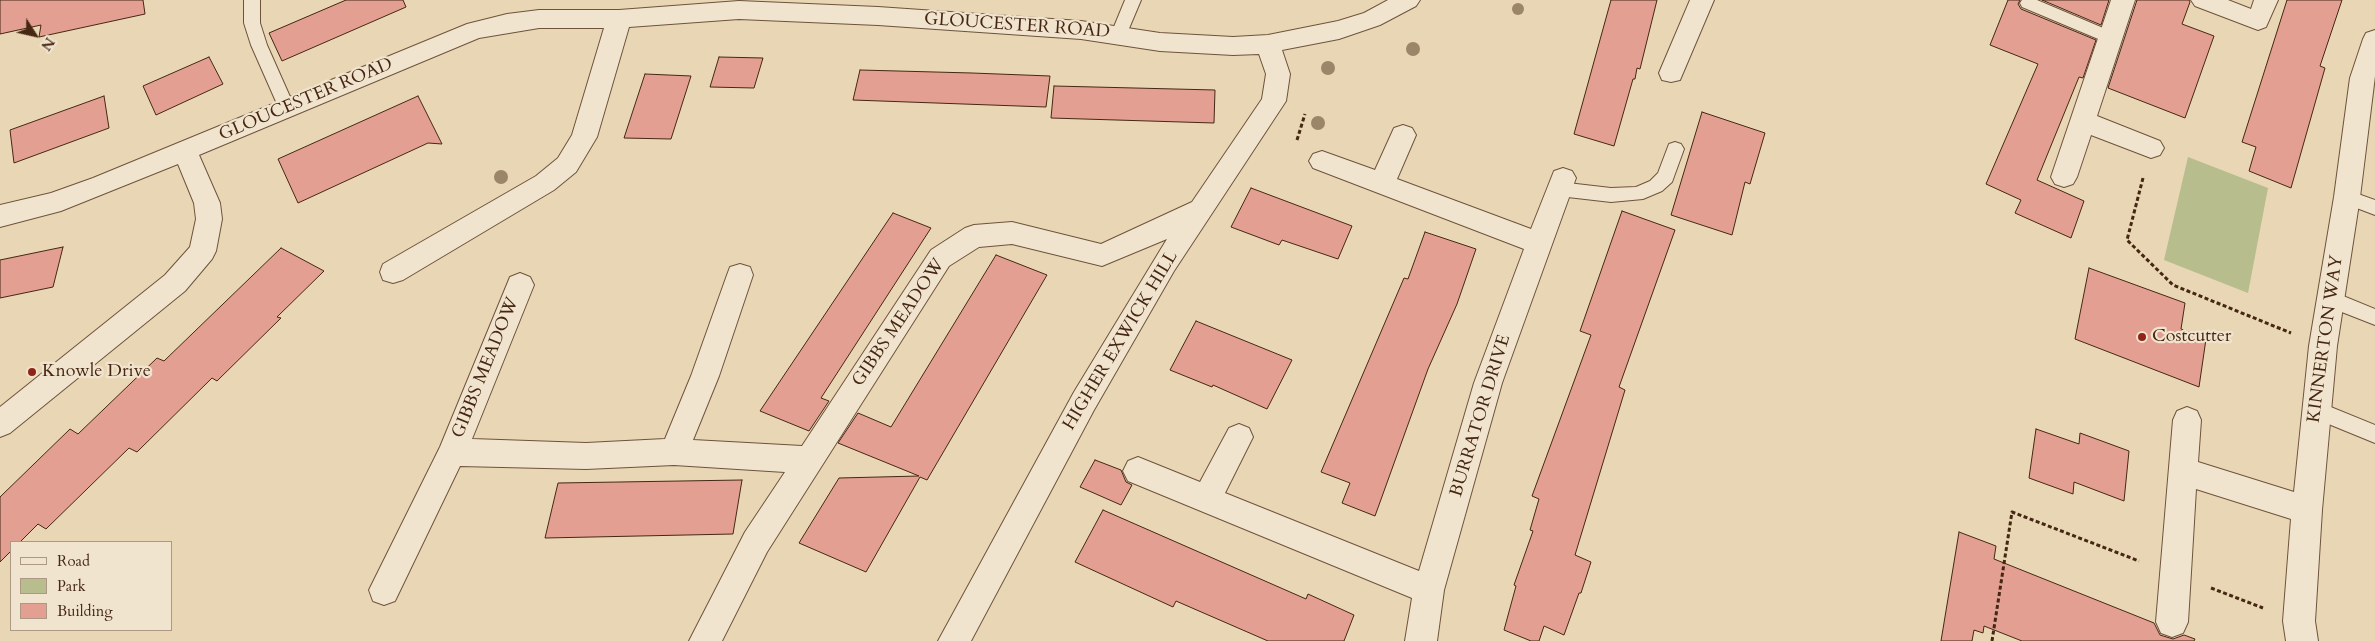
<!DOCTYPE html>
<html>
<head>
<meta charset="utf-8">
<style>
  body { margin:0 }
  #map { position:relative; width:2375px; height:641px; overflow:hidden; background:#e9d6b4; font-family:Cardo,serif }
  canvas { display:block }
  .legend { position:absolute; left:10px; top:541px; width:162px; height:90px; box-sizing:border-box; background:#f1e4ce; border:1px solid #ac9884; margin:0; padding:6px 9px; list-style:none; font-size:15px; color:#452714 }
  .legend li { display:flex; align-items:center; gap:10px; height:25px }
  .legend b { width:25px; border:1px solid #ac9884 }
  .north { position:absolute; left:10px; top:10px; width:50px; height:50px; -webkit-text-stroke:4px #f1e4ce; paint-order:stroke; rotate:125deg; font-size:14px; font-weight:700; line-height:20px; text-align:center; color:#452714 }
  .north::after { content:''; display:block; margin:auto; width:18px; height:22px; background:#452714; clip-path:polygon(50% 0,100% 100%,50% 72%,0 100%) }
</style>
</head>
<body>
<div id="map">
<canvas width="2375" height="641"></canvas>
<ul class="legend">
<li><b style="height:6px;background:#f1e4ce"></b>Road</li>
<li><b style="height:14px;background:#b7bd8c"></b>Park</li>
<li><b style="height:14px;background:#e39f92"></b>Building</li>
</ul>
<div class="north">N</div>
</div>
<script>
const ctx = document.querySelector('canvas').getContext('2d');
ctx.lineJoin = 'round';
function fill(path, color) { ctx.fillStyle = color; ctx.fill(path, 'evenodd'); }
const shape = rows => new Path2D(rows.map(r => 'M' + r).join(''));
function stroke(path, color, width, dash) { ctx.strokeStyle = color; ctx.lineWidth = width; ctx.lineCap = dash ? 'butt' : 'round'; ctx.setLineDash(dash || []); ctx.stroke(path); }
function label(font, color, halo, rows, align = 'center') {
  ctx.font = font + ' Cardo,serif'; ctx.lineWidth = 4.5; ctx.setLineDash([]); ctx.textBaseline = 'middle'; ctx.strokeStyle = halo; ctx.fillStyle = color; for (const [text, x, y, turn = 0] of rows) {
    ctx.save(); ctx.translate(x, y); ctx.rotate((+turn || 0) * Math.PI / 180); ctx.textAlign = isNaN(turn) ? turn : align; if (halo) ctx.strokeText(text, 0, 0); ctx.fillText(text, 0, 0); ctx.restore();
  }
}
fill(shape([
  [2188,157,2268,188,2248,293,2164,260]
]), '#b7bd8c');
const building = shape([
  [0,0,143,0,145,14,39,37,41,25,0,34,0,0],
  [346,0,403,0,406,7,282,61,269,33,346,0],
  [1611,0,1657,0,1640,69,1637,68,1635,79,1633,79,1614,146,1574,134,1611,0],
  [2008,0,2020,0,2018,4,2021,9,2096,40,2083,78,2079,77,2037,180,2084,201,2071,238,2015,213,2021,200,1986,184,2038,64,1990,45,2008,0],
  [2042,0,2109,0,2101,25,2042,0],
  [2137,0,2189,0,2190,2,2182,24,2214,36,2185,118,2108,88,2137,0],
  [2287,0,2342,0,2320,66,2325,68,2291,188,2249,171,2256,147,2242,142,2287,0],
  [209,57,223,84,156,115,143,86,209,57],
  [719,57,763,58,754,88,710,87,719,57],
  [860,70,972,73,1050,76,1046,107,853,100,860,70],
  [645,74,691,76,671,139,624,138,645,74],
  [1054,86,1215,90,1214,123,1051,118,1054,86],
  [104,96,109,128,14,163,10,130,104,96],
  [418,96,442,144,428,143,298,203,278,159,418,96],
  [1702,112,1765,133,1750,184,1745,182,1732,235,1671,215,1702,112],
  [1251,188,1352,226,1338,259,1282,240,1279,245,1231,227,1251,188],
  [1622,211,1675,230,1619,387,1625,390,1575,555,1591,562,1581,593,1579,593,1564,635,1544,626,1539,641,1531,641,1504,630,1516,586,1514,585,1533,531,1530,530,1539,499,1532,496,1591,335,1580,331,1622,211],
  [893,213,931,228,821,398,829,401,809,431,760,411,893,213],
  [1425,232,1476,249,1457,304,1428,369,1375,516,1342,503,1350,483,1321,472,1404,278,1408,279,1425,232],
  [63,247,53,287,0,298,0,260,63,247],
  [281,248,324,271,277,317,281,318,217,381,212,378,137,452,129,448,46,529,38,524,20,542,11,542,11,551,0,562,0,497,70,429,78,434,157,358,164,361,281,248],
  [996,255,1047,275,927,480,920,477,866,572,799,543,839,478,919,476,838,443,858,413,891,427,996,255],
  [2089,268,2185,303,2181,329,2206,339,2199,387,2075,339,2089,268],
  [1196,321,1292,360,1267,409,1213,385,1212,387,1170,370,1196,321],
  [2036,429,2079,444,2080,433,2129,451,2124,501,2074,482,2073,494,2029,478,2036,429],
  [1095,460,1121,470,1126,482,1132,485,1121,505,1080,487,1095,460],
  [742,480,733,534,545,538,558,483,742,480],
  [1103,510,1306,599,1308,594,1354,615,1344,641,1268,641,1176,601,1173,607,1075,562,1103,510],
  [1959,532,1996,546,1994,559,2154,623,2160,635,2173,639,2184,635,2195,639,2194,641,2022,641,1984,626,1983,633,1974,630,1972,641,1941,641,1959,532]
]);
fill(building, '#e39f92');
stroke(building, '#452714', 1);
const lane = shape([
  [244,0,260,0,260,23,267,45,295,108,293,113,287,115,281,113,251,45,244,23,244,0],
  [1125,0,1141,0,1125,38,1119,40,1113,38,1111,34,1125,0],
  [2022,0,2037,0,2115,33,2117,37,2115,41,2109,43,2103,41,2022,7,2020,3,2022,0],
  [1675,142,1681,144,1684,149,1672,182,1662,191,1643,199,1611,202,1559,196,1553,194,1550,189,1553,184,1559,182,1611,188,1636,187,1650,181,1658,173,1669,144,1675,142],
  [2347,190,2375,200,2375,215,2341,202,2338,197,2341,192,2347,190],
  [2331,291,2375,309,2375,325,2324,305,2322,299,2324,293,2331,291],
  [2316,401,2375,425,2375,443,2309,416,2306,410,2309,404,2316,401]
]);
const street = shape([
  [1388,0,1420,0,1416,6,1380,25,1339,39,1282,50,1290,74,1286,101,1174,271,1094,410,971,641,938,641,1074,392,1167,239,1102,266,1012,244,979,247,949,266,767,552,722,641,689,641,745,532,785,472,674,465,586,469,460,466,395,601,384,605,373,601,369,590,440,447,510,277,520,273,530,277,534,285,472,439,586,443,665,439,691,376,727,275,730,267,740,264,750,267,753,275,719,376,693,440,802,446,931,250,965,228,974,225,1012,222,1101,244,1192,202,1262,99,1266,74,1259,54,1233,55,1160,51,1081,39,878,25,739,19,629,27,597,137,576,172,554,190,403,280,393,283,383,280,380,272,383,264,536,176,558,158,572,135,604,28,539,28,479,38,199,155,220,203,222,219,216,251,212,259,185,291,10,433,0,437,0,407,165,275,190,247,196,219,194,203,178,164,61,211,0,227,0,205,51,193,93,178,467,24,507,14,539,10,619,10,739,1,878,7,1081,21,1160,33,1233,37,1268,35,1338,21,1364,13,1388,0],
  [1690,0,1714,0,1683,73,1680,80,1671,82,1662,80,1659,73,1690,0],
  [2111,0,2135,0,2097,116,2160,141,2164,148,2160,155,2151,158,2091,135,2077,177,2073,184,2064,187,2055,184,2051,177,2111,0],
  [2191,0,2228,0,2251,9,2254,0,2278,0,2266,27,2258,30,2195,6,2191,0],
  [2375,30,2375,76,2360,197,2337,346,2322,510,2315,621,2318,641,2286,641,2283,621,2291,519,2196,489,2188,622,2183,633,2172,637,2161,633,2156,622,2173,420,2177,411,2187,407,2197,411,2201,420,2198,462,2294,492,2309,346,2334,197,2350,78,2363,39,2366,33,2375,30],
  [1403,125,1412,128,1416,135,1397,179,1531,229,1554,171,1563,168,1572,171,1576,178,1502,383,1444,590,1437,641,1405,641,1412,598,1128,481,1123,471,1128,461,1138,457,1200,482,1229,428,1239,424,1249,428,1253,437,1225,493,1419,571,1474,383,1524,249,1313,168,1309,161,1313,154,1322,151,1375,170,1394,128,1403,125]
]);
stroke(lane, '#6e533c', 2);
stroke(street, '#6e533c', 2);
stroke(shape([
  [1297,140,1305,114],
  [2143,178,2127,240,2173,285,2291,333],
  [2211,588,2263,608],
  [1992,641,2012,512,2139,561]
]), '#452714', 3, [4, 2.5]);
fill(lane, '#f1e4ce');
fill(street, '#f1e4ce');
ctx.fillStyle = '#9b8669';
for (const [x, y, r] of [
  [1518,9,6],
  [1413,49,7],
  [1328,68,7],
  [1318,123,7],
  [501,177,7]
]) { ctx.beginPath(); ctx.arc(x, y, r, 0, 2 * Math.PI); ctx.fill(); }
for (const [x, y, r, color] of [
  [2142,337,5,"#8f2418"],
  [32,372,5,"#8f2418"]
]) { const dot = new Path2D(); dot.arc(x, y, r, 0, 2 * Math.PI); ctx.fillStyle = color; ctx.fill(dot); stroke(dot, '#f1e4ce', 2); }
label('18px', '#452714', '#f1e4ce', [
  ["GLOUCESTER ROAD",1017,26,4],
  ["GLOUCESTER ROAD",306,100,-23],
  ["GIBBS MEADOW",899,323,-56],
  ["KINNERTON WAY",2326,339,-82],
  ["HIGHER EXWICK HILL",1121,341,-59],
  ["GIBBS MEADOW",486,368,-68],
  ["BURRATOR DRIVE",1481,416,-73]
]);
label('18px', '#452714', '#f1e4ce', [
  ["Costcutter",2152,337],
  ["Knowle Drive",42,372]
], 'left');
</script>
</body>
</html>
